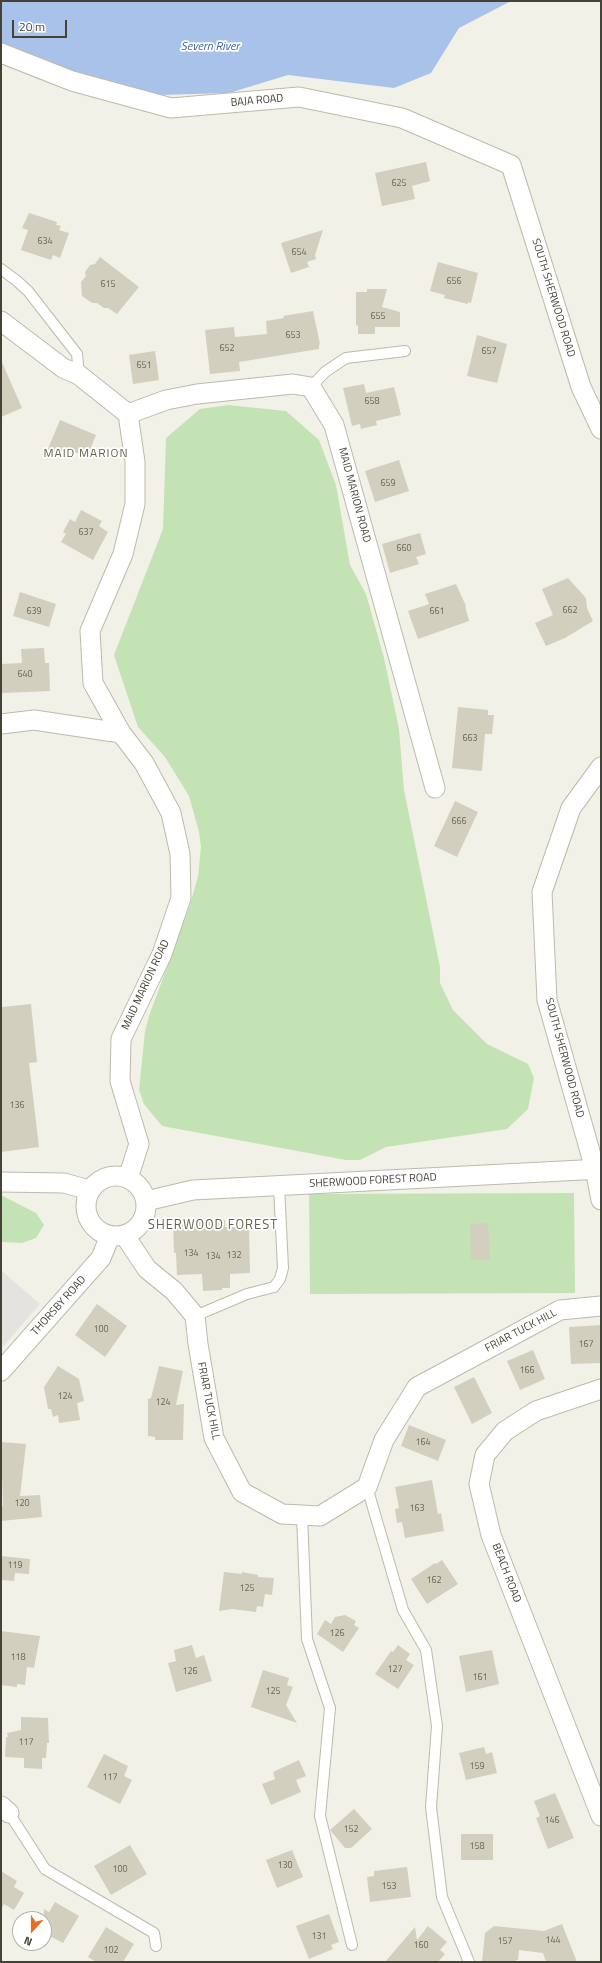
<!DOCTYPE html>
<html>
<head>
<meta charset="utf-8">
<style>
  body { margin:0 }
  #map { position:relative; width:602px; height:1963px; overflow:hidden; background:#f2f1e7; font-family:"Titillium Web",sans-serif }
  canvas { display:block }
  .frame { position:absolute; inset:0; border:2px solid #454237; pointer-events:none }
  .north { position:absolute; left:12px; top:1911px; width:40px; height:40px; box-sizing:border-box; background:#fff; border:1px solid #b5b3af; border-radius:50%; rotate:201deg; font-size:11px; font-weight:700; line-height:16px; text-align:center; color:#454237 }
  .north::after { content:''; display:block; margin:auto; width:14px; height:18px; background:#e76d29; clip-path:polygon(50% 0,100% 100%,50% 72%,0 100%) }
  .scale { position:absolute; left:12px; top:20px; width:55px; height:18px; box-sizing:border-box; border:2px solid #454237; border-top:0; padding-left:5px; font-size:12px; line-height:14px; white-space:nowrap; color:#454237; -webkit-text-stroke:3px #fff; paint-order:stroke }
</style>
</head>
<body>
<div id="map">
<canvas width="602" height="1963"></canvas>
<div class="frame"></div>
<div class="north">N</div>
<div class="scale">20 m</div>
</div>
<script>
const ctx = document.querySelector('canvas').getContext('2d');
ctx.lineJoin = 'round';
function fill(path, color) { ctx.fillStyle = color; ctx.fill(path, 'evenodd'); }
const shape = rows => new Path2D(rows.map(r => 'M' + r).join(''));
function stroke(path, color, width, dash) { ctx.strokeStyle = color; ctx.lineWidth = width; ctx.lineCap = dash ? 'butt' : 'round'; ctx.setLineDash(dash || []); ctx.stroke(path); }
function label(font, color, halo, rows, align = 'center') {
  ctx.font = font + ' "Titillium Web",sans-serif'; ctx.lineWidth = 3.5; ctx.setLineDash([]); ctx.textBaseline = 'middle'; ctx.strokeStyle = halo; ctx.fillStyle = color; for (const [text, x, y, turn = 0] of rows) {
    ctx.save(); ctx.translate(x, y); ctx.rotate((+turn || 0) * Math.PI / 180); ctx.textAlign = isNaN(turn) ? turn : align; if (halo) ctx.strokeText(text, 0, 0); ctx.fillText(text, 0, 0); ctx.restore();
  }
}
fill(shape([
  [228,405,286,411,319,440,336,485,350,565,366,594,384,658,399,729,404,790,440,967,440,983,453,1010,487,1044,528,1064,534,1078,528,1109,507,1129,386,1147,360,1160,346,1160,162,1126,144,1104,139,1090,145,1031,149,1016,190,905,198,876,201,847,199,832,189,796,165,757,138,727,114,655,163,529,166,438,200,409],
  [574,1193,575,1293,310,1294,309,1194],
  [1,1195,36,1213,44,1225,36,1238,22,1243,1,1242]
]), '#c4e3b4');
fill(shape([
  [2,1271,40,1304,1,1349,1,1272]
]), '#e4e3df');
fill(shape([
  [1,1,511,1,459,28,431,73,394,88,288,75,229,93,160,95,69,73,1,43]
]), '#a9c2ea');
fill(shape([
  [426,162,430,181,412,186,415,199,382,206,375,173],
  [29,213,57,222,56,225,61,226,59,230,69,233,60,258,53,255,51,260,21,250,28,230,22,228],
  [323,230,315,255,316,259,307,262,309,267,291,273,281,243],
  [100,257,139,287,117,314,108,308,104,308,97,303,92,303,82,296,81,282,86,276,85,272,90,265,95,264],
  [438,262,478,273,471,303,468,302,468,304,444,298,445,295,430,291],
  [367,289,387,289,382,307,400,312,400,327,375,327,375,334,358,334,358,325,356,326,356,292,367,292],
  [313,311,320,344,319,345,319,349,239,362,240,371,210,374,205,330,234,327,235,337,267,334,266,321,284,318,283,316],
  [477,335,507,344,497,383,467,376],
  [155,351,159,380,133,384,129,355],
  [1,360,22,408,1,417],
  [364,384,366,393,394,387,401,415,376,421,377,425,361,429,360,424,352,426,343,388],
  [60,420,96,435,87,457,65,448,61,457,47,451],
  [399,460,409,491,375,502,365,471],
  [81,510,102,521,99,526,108,532,93,560,61,542,66,534,63,532,70,519,75,522],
  [420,533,426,554,416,557,419,564,390,573,382,544],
  [568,578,586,598,587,608,593,621,565,638,546,646,535,623,553,615,542,589],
  [456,584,466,606,465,606,469,621,418,639,408,611,429,604,425,594],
  [20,592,56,604,49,627,13,616],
  [44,648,45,663,49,663,50,691,2,693,1,664,22,663,21,649],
  [458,707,488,710,488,715,494,715,492,734,485,734,482,771,452,768],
  [455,801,478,812,457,857,434,846],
  [31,1004,37,1062,29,1063,39,1147,1,1152,2,1007],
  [225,1220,225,1227,249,1227,250,1273,230,1274,230,1288,222,1288,222,1290,203,1291,202,1274,177,1275,176,1253,174,1253,173,1222],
  [488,1223,490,1260,471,1260,470,1224],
  [97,1304,127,1326,105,1357,75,1335],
  [601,1325,601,1363,571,1364,569,1327],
  [533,1350,545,1379,520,1390,507,1361],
  [58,1366,79,1379,84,1401,77,1403,80,1420,59,1423,58,1415,53,1417,51,1409,48,1409,44,1387],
  [159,1366,183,1371,176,1405,184,1404,183,1440,155,1440,155,1437,148,1436,148,1399,151,1398],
  [474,1377,492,1413,472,1424,454,1387],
  [409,1425,446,1440,438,1461,401,1446],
  [1,1442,26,1444,20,1496,40,1495,42,1517,1,1521,1,1506,3,1506],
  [432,1480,438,1514,441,1513,444,1531,405,1538,402,1522,397,1523,395,1509,399,1508,395,1487],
  [1,1556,30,1559,29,1574,15,1573,14,1581,1,1580],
  [442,1560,458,1584,427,1604,411,1579,435,1563,436,1564],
  [224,1572,242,1574,242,1572,258,1575,258,1577,274,1578,272,1595,265,1594,263,1607,257,1606,256,1612,232,1609,219,1611],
  [345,1615,356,1621,354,1625,359,1628,343,1652,317,1634,325,1620,331,1624,335,1617],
  [1,1631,40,1636,34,1668,27,1667,25,1685,17,1684,17,1687,1,1685],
  [192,1645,196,1658,204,1655,212,1681,176,1692,168,1663,176,1661,174,1650],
  [398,1645,410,1654,406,1660,414,1665,398,1689,375,1674,391,1651,393,1652],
  [492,1650,499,1684,466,1692,459,1656],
  [263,1670,289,1678,287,1685,293,1687,286,1705,297,1723,251,1707],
  [21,1717,48,1718,49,1743,47,1743,46,1758,42,1758,42,1769,24,1768,24,1758,5,1757,6,1737,8,1737,7,1733,21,1730],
  [484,1747,486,1754,492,1752,497,1773,466,1780,459,1753],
  [104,1754,128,1766,124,1776,132,1780,120,1804,87,1787],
  [299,1760,306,1776,296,1780,301,1792,271,1805,262,1784,275,1779,273,1772],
  [555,1793,574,1838,548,1849,536,1818,540,1816,534,1801],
  [354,1809,372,1829,351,1848,345,1848,330,1830],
  [461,1834,493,1834,493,1860,461,1860],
  [130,1845,147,1874,111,1895,94,1866],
  [292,1850,303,1877,277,1888,266,1860],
  [407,1867,411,1897,370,1902,367,1877,374,1876,374,1871],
  [1,1871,17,1881,14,1887,24,1893,14,1910,4,1904,1,1910],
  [55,1902,79,1916,63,1943,44,1933,44,1909,49,1912],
  [329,1914,339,1942,331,1945,333,1949,309,1959,296,1926],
  [562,1924,577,1962,546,1962,543,1953,519,1950,518,1960,516,1960,515,1962,482,1962,485,1933,494,1926,544,1931],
  [428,1926,447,1942,440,1950,445,1954,438,1962,385,1962,415,1927,417,1940],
  [106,1927,134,1944,123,1962,96,1962,88,1957]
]), '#d3cfbe');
const service = shape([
  [1,269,17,281,28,291,77,354,79,375],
  [311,387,325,372,346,358,405,351],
  [195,1316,247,1294,274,1287,280,1279,283,1268,279,1186],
  [367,1487,403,1610,426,1650,437,1726,431,1807,442,1897,469,1962],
  [302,1515,307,1639,330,1708,320,1816,352,1945],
  [9,1813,45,1869,154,1933,156,1946]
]);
const minor = shape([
  [1,53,72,81,171,108,299,97,402,118,511,165,581,387,601,429],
  [1,321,63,368,79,375,128,414,135,462,135,504,123,554,90,631,93,683,121,733,144,763,171,813,180,854,181,898,162,954,121,1039,120,1081,139,1144,128,1178],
  [128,414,166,400,197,394,293,384,311,387,334,425,435,788],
  [1,724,34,720,121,733],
  [601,767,571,808,542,892,547,1000,595,1169,601,1200],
  '86 1206a30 30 0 1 1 60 0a30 30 0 1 1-60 0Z',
  [1,1182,64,1183,89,1190],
  [146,1201,193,1190,601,1169],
  [125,1236,147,1269,174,1291,195,1316,198,1344,214,1438,242,1492,282,1514,320,1516,367,1487,384,1440,417,1387,560,1310,601,1306],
  [1,1371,101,1258,110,1236],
  [601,1389,536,1411,505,1431,485,1455,479,1484,491,1535,601,1816],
  [1,1806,9,1813]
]);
stroke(service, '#bdbaab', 12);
stroke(minor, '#bdbaab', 21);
stroke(service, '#fff', 10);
stroke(minor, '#fff', 19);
label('9px', '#686559', null, [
  ["625",399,184],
  ["634",45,242],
  ["654",299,253],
  ["656",454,282],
  ["615",108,285],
  ["655",378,317],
  ["653",293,336],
  ["652",227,349],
  ["657",489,352],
  ["651",144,366],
  ["658",372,402],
  ["659",388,484],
  ["637",86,533],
  ["660",404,549],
  ["662",570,611],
  ["639",34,612],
  ["661",437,612],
  ["640",25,675],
  ["663",470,739],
  ["666",459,822],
  ["136",17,1106],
  ["134",191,1254],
  ["132",234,1256],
  ["134",213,1257],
  ["100",101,1330],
  ["167",586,1345],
  ["166",527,1371],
  ["124",65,1397],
  ["124",163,1403],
  ["164",423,1443],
  ["120",22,1504],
  ["163",417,1509],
  ["119",15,1566],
  ["162",434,1581],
  ["125",247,1589],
  ["126",337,1634],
  ["118",18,1658],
  ["127",395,1670],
  ["126",190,1672],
  ["161",480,1678],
  ["125",273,1692],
  ["117",26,1743],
  ["159",477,1767],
  ["117",110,1778],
  ["146",552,1821],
  ["152",351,1830],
  ["158",477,1847],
  ["130",285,1866],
  ["100",120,1870],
  ["153",389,1887],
  ["131",319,1937],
  ["144",553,1941],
  ["157",505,1942],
  ["160",421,1946],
  ["102",111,1951]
]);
label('11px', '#454237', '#fff', [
  ["BAJA ROAD",257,101,-5],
  ["SOUTH SHERWOOD ROAD",553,298,73],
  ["MAID MARION ROAD",354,495,75],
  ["MAID MARION ROAD",146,985,-65],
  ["SOUTH SHERWOOD ROAD",564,1058,75],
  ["SHERWOOD FOREST ROAD",373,1181,-3],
  ["THORSBY ROAD",59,1306,-48],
  ["FRIAR TUCK HILL",521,1331,-28],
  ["FRIAR TUCK HILL",208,1401,79],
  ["BEACH ROAD",506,1573,69]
]);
label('italic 12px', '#3962a7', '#fff', [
  ["Severn River",210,47]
]);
ctx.letterSpacing = '1px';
label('12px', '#67624f', '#fff', [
  ["MAID MARION",86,454]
]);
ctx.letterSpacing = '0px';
ctx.letterSpacing = '1px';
label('13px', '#67624f', '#fff', [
  ["SHERWOOD FOREST",213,1226]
]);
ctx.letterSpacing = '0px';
</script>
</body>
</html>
